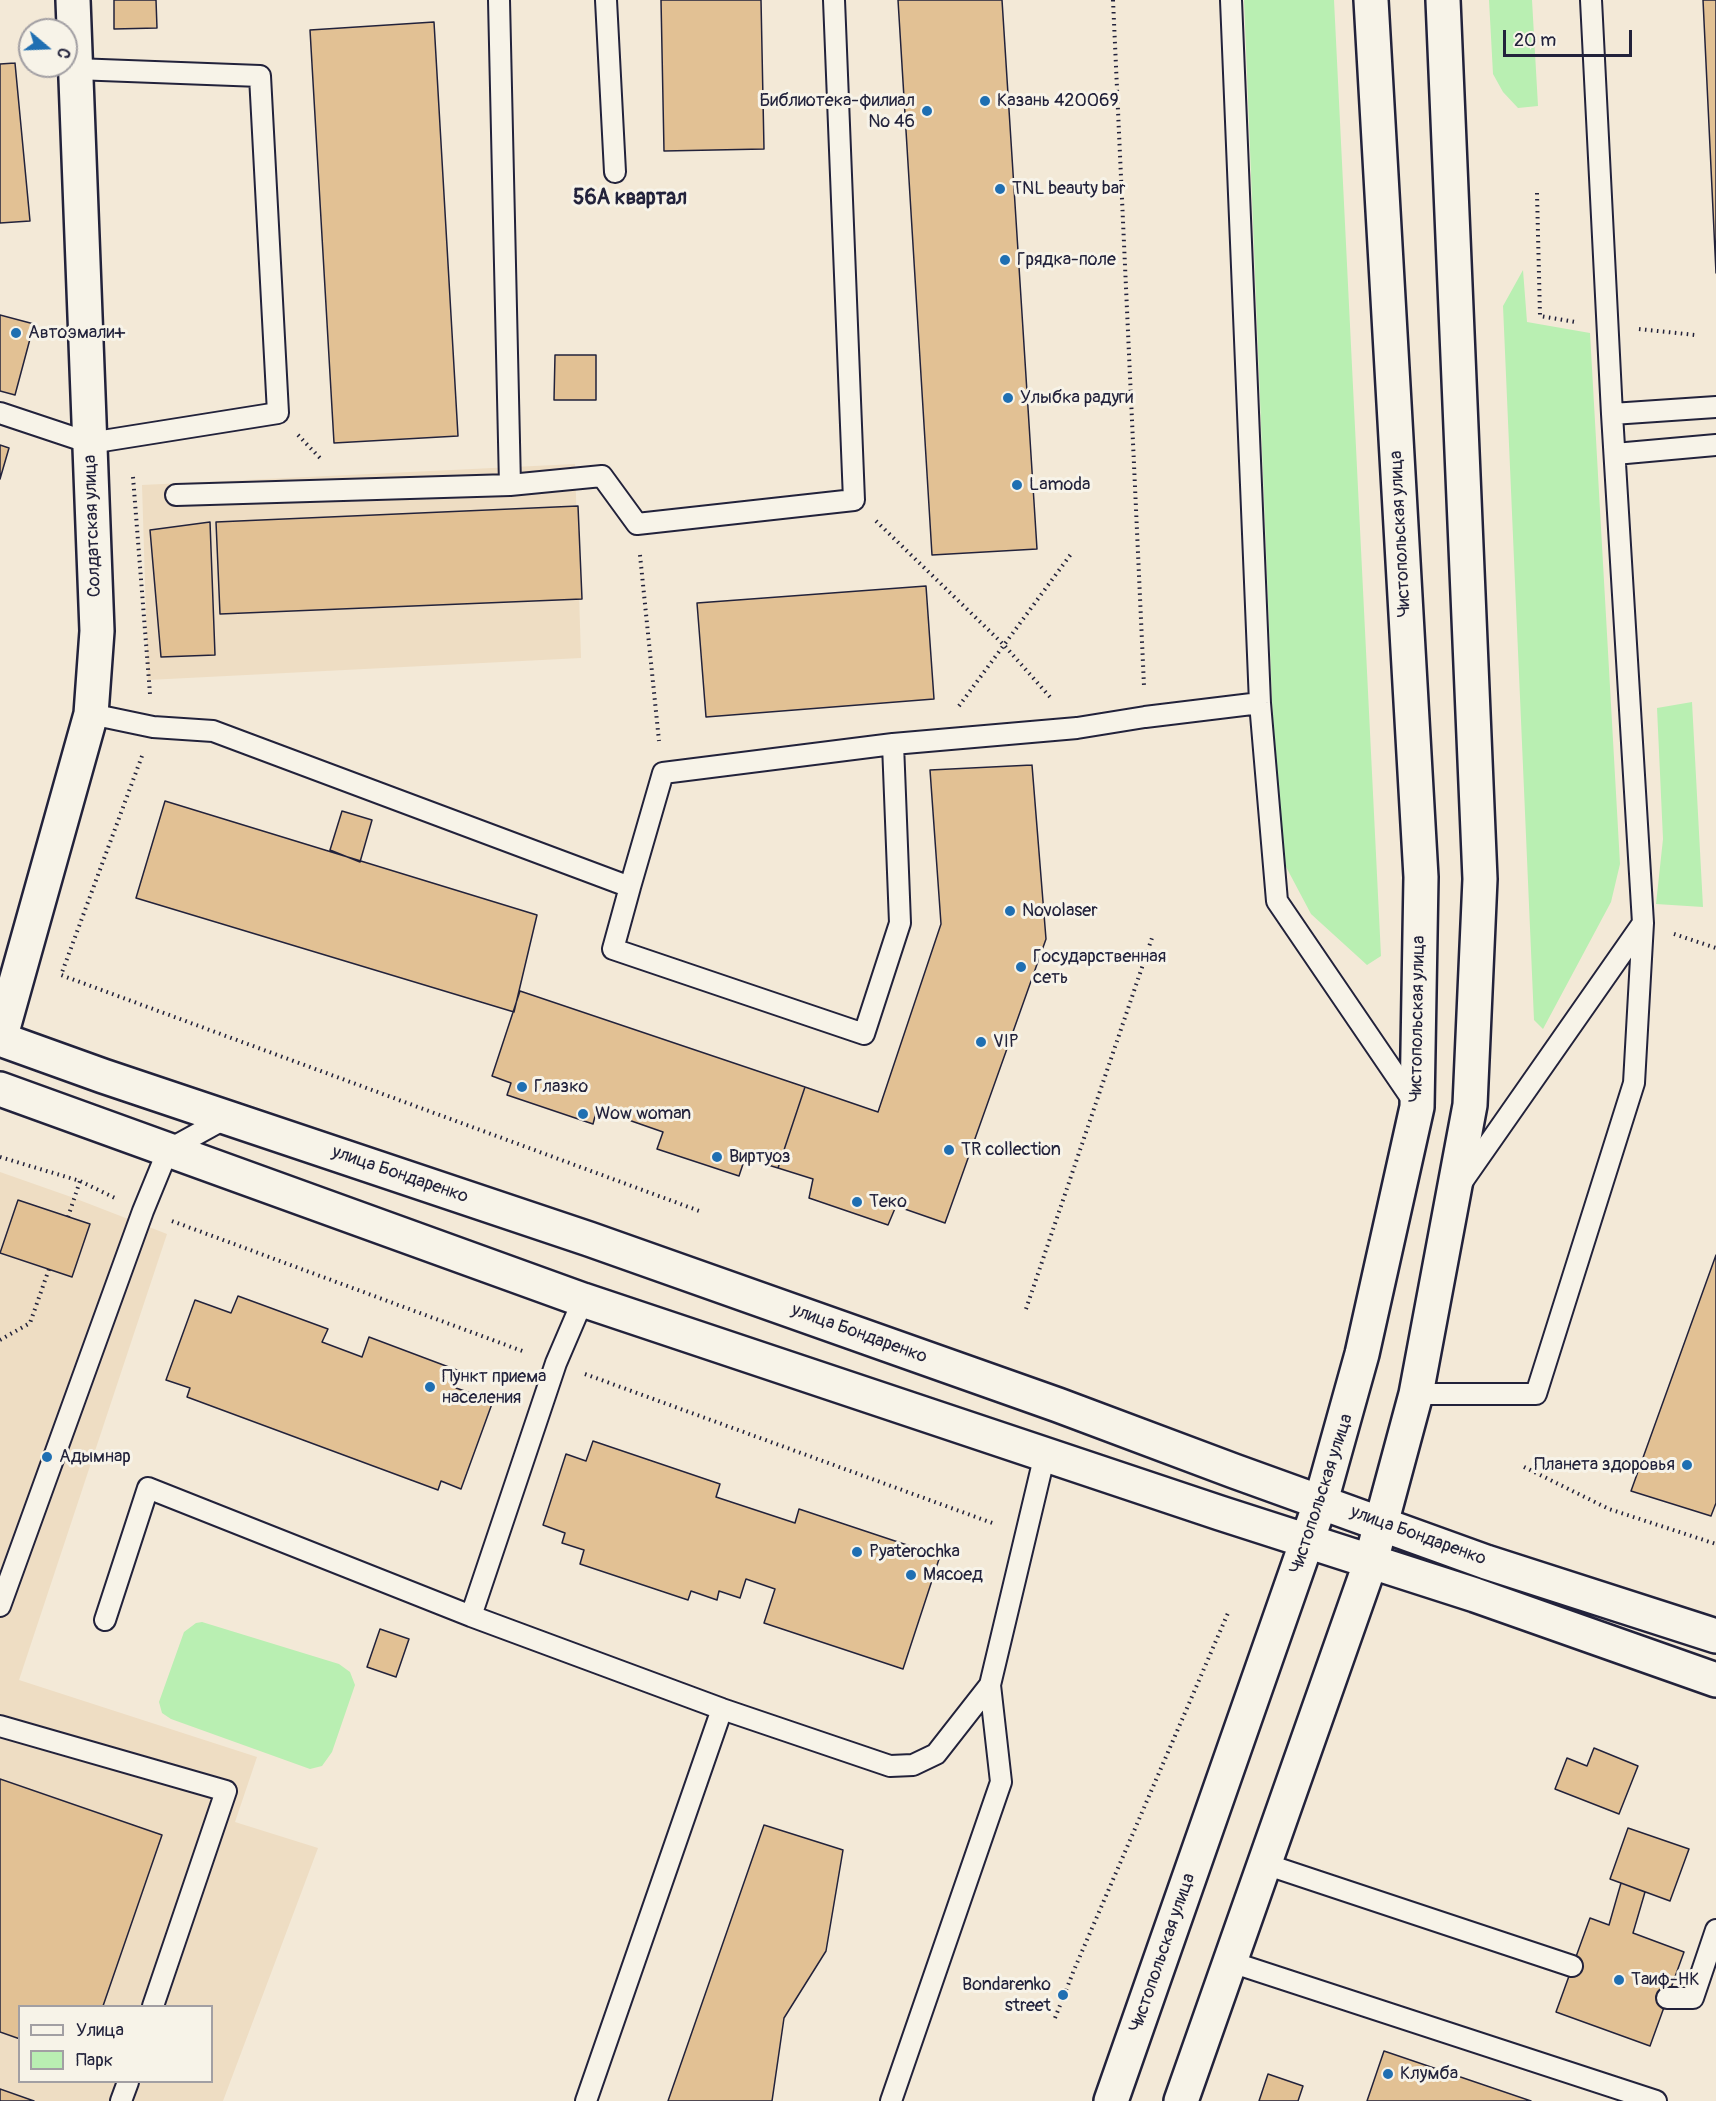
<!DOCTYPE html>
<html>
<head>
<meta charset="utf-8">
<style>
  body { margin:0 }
  #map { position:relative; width:1716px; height:2101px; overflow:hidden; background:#f3e9d7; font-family:Pangolin,sans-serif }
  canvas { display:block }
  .legend { position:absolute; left:18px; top:2005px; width:195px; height:78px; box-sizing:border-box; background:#f7f3e8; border:2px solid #a29fa3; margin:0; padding:8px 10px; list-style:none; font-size:18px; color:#22223b }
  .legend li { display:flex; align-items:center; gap:12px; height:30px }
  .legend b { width:30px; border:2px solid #a29fa3 }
  .north { position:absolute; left:18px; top:18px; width:60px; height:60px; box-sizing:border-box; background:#f7f3e8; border:2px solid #a29fa3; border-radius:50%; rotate:109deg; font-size:16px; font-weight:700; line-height:24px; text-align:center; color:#22223b }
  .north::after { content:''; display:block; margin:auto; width:21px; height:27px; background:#1f6fb2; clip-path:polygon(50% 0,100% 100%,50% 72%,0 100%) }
  .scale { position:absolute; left:1503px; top:30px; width:129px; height:27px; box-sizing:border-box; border:3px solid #22223b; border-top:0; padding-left:8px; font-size:18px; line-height:21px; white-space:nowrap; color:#22223b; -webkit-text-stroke:4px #f7f3e8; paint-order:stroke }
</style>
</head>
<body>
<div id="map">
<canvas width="1716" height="2101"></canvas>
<ul class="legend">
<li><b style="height:8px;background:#f7f3e8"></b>Улица</li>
<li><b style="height:16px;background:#b9efb2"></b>Парк</li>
</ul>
<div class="north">С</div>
<div class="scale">20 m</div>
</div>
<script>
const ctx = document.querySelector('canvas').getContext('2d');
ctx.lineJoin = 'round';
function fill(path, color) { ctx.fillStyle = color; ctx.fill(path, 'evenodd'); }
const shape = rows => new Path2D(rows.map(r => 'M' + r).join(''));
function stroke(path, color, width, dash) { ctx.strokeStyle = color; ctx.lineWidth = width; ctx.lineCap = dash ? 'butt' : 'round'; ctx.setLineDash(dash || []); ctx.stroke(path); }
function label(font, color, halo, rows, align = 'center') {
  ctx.font = font + ' Pangolin,sans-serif'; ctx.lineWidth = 6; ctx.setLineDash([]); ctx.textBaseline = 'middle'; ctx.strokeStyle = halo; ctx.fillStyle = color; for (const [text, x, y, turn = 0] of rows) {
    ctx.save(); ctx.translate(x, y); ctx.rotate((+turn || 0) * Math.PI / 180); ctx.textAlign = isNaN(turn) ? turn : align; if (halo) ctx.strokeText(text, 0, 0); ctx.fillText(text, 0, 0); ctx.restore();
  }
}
fill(shape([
  [575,464,581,658,148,680,142,485],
  [0,1172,74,1198,167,1234,19,1680,257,1757,235,1822,318,1848,223,2101,0,2101],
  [20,2006,212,2006,212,2082,20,2082]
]), '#eeddc3');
fill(shape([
  [1244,0,1334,0,1381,956,1367,965,1311,914,1284,863,1276,799],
  [1489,0,1532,0,1538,106,1518,108,1503,92,1493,74],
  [1523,270,1527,322,1590,333,1620,864,1611,902,1543,1029,1534,1020,1503,306],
  [1692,702,1703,907,1656,904,1663,839,1657,708],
  [202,1622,339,1664,350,1672,355,1685,332,1752,322,1766,310,1769,171,1719,162,1713,159,1702,184,1632,196,1623]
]), '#b9efb2');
const building = shape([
  [114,0,156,0,157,28,114,29,114,0],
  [661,0,761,0,764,149,664,151,661,0],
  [898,0,1002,0,1037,549,932,555,898,0],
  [1703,0,1716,0,1716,273,1703,0],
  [434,22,458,436,334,443,310,30,434,22],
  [15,63,30,221,0,223,0,64,15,63],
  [0,315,34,324,15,395,0,391,0,315],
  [555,355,596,355,596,400,554,400,555,355],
  [0,445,9,448,0,479,0,445],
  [578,506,582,599,220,614,216,522,578,506],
  [210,522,215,655,161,657,150,530,210,522],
  [926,586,934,699,706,717,697,603,926,586],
  [1032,765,1046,939,945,1223,896,1206,888,1225,809,1198,813,1179,778,1168,805,1087,878,1112,941,924,930,770,1032,765],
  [165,801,537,915,514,1012,136,898,165,801],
  [342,811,372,820,360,862,330,850,342,811],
  [520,991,805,1087,778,1168,745,1158,739,1176,657,1149,663,1132,597,1109,593,1124,507,1095,511,1083,492,1076,520,991],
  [18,1200,90,1224,72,1277,0,1253,18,1200],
  [1716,1255,1716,1503,1711,1516,1631,1491,1716,1255],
  [238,1296,328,1329,322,1342,362,1357,369,1337,462,1372,456,1388,493,1401,461,1489,441,1481,438,1490,187,1397,190,1388,166,1380,195,1300,231,1313,238,1296],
  [593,1441,720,1484,716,1497,795,1523,799,1509,940,1556,903,1669,764,1623,775,1589,746,1579,740,1598,719,1591,717,1600,691,1591,688,1600,580,1564,584,1550,562,1543,565,1533,543,1525,566,1454,586,1461,593,1441],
  [380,1629,409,1639,396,1677,367,1667,380,1629],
  [1594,1748,1638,1766,1619,1814,1555,1789,1567,1758,1587,1766,1594,1748],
  [0,1779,162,1835,103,2006,20,2006,20,2039,0,2032,0,1779],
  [764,1825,843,1850,826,1951,784,2018,772,2101,668,2101,764,1825],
  [1628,1828,1689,1849,1670,1901,1610,1879,1628,1828],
  [1621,1883,1645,1892,1633,1933,1684,1952,1650,2046,1556,2012,1590,1918,1609,1925,1621,1883],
  [1384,2051,1531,2101,1367,2101,1384,2051],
  [1268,2074,1303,2086,1298,2101,1259,2101,1268,2074],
  [0,2089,34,2101,0,2101,0,2089]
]);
fill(building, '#e2c194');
stroke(building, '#22223b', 1.5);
const lane = shape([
  [499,0,510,485],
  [606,0,615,172],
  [1231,0,1260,703,1277,901,1416,1105],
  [0,413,90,443,278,413,260,76,75,69],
  [1612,414,1716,407],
  [1615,454,1716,445],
  [176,495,510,485,602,476,637,524,854,500,834,0],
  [91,714,153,727,213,731,630,887,663,773,893,744,1077,728,1145,717,1260,703],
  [630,887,613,949,864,1034,900,923,893,744],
  [1462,1182,1643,923],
  [1416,1394,1536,1394,1634,1083,1643,923,1612,414,1591,0],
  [0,1606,143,1211,168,1150,228,1117],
  [471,1616,556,1363,583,1300],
  [105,1620,148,1488,471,1616,722,1709,890,1766,913,1765,936,1754,990,1685,1045,1454],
  [0,1726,226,1791,153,2006],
  [1265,1864,1572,1966],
  [1231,1962,1656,2101],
  [1667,1998,1693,1998,1716,1930],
  [121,2101,128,2082],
  [586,2101,722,1709],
  [891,2101,1001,1782,990,1685]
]);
const street = shape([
  [0,1039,91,714,97,631,73,0]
]);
const secondary = shape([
  [0,1039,103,1076,589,1239,1058,1405,1234,1471,1486,1562,1716,1636],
  [0,1089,583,1300,1220,1513,1475,1595,1716,1680],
  [1111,2101,1321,1501,1362,1354,1417,1107,1421,877,1371,0],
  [1181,2101,1371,1561,1416,1394,1470,1105,1480,879,1443,0]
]);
stroke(lane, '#22223b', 24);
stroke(street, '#22223b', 38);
stroke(secondary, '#22223b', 38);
stroke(shape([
  [1113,0,1144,686],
  [1537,193,1540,316,1575,322],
  [1639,329,1695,335],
  [298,435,320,458],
  [133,477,150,694],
  [876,521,1004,645,1050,697],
  [640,555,659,741],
  [959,706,1071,554],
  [142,756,61,975,702,1212],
  [1674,934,1716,948],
  [0,1157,80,1181,115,1198],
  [68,1217,80,1181],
  [172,1221,525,1352],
  [1026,1309,1153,935],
  [0,1340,30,1323,49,1269],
  [585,1374,995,1524],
  [1524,1467,1609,1509,1716,1544],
  [1055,2018,1074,1970,1228,1613]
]), '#22223b', 4, [1.5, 4.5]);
stroke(lane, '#f7f3e8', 20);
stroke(street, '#f7f3e8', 33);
stroke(secondary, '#f7f3e8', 33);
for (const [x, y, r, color] of [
  [985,101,6,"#1f6fb2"],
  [927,111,6,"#1f6fb2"],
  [1000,189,6,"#1f6fb2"],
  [1005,260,6,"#1f6fb2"],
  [16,333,6,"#1f6fb2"],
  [1008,398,6,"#1f6fb2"],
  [1017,485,6,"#1f6fb2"],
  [1010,911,6,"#1f6fb2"],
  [1021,967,6,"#1f6fb2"],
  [981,1042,6,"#1f6fb2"],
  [522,1087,6,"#1f6fb2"],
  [583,1114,6,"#1f6fb2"],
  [949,1150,6,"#1f6fb2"],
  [717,1157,6,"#1f6fb2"],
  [857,1202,6,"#1f6fb2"],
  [430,1387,6,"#1f6fb2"],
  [47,1457,6,"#1f6fb2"],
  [1687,1465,6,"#1f6fb2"],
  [857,1552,6,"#1f6fb2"],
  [911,1575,6,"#1f6fb2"],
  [1619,1980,6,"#1f6fb2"],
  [1063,1995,6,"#1f6fb2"],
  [1388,2074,6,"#1f6fb2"]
]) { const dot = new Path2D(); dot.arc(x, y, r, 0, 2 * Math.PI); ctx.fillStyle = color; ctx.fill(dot); stroke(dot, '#f7f3e8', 2); }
label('18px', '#22223b', '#f7f3e8', [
  ["Библиотека-филиал",915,101,"right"],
  ["№ 46",915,122,"right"],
  ["Казань 420069",997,101],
  ["TNL beauty bar",1012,189],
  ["Грядка-поле",1017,260],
  ["Автоэмали+",28,333],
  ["Улыбка радуги",1020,398],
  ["Lamoda",1029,485],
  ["Novolaser",1022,911],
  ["Государственная",1033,957],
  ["сеть",1033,978],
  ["VIP",993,1042],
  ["Глазко",534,1087],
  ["Wow woman",595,1114],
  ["TR collection",961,1150],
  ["Виртуоз",729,1157],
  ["Теко",869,1202],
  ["Пункт приема",442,1377],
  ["населения",442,1398],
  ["Адымнар",59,1457],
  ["Планета здоровья",1675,1465,"right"],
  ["Pyaterochka",869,1552],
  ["Мясоед",923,1575],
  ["Таиф-НК",1631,1980],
  ["Bondarenko",1051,1985,"right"],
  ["street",1051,2006,"right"],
  ["Клумба",1400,2074]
], 'left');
label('18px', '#22223b', '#f7f3e8', [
  ["Солдатская улица",93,526,-92],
  ["Чистопольская улица",1401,534,-93],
  ["Чистопольская улица",1418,1019,-89],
  ["улица Бондаренко",400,1175,19],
  ["улица Бондаренко",859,1334,20],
  ["Чистопольская улица",1322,1494,-72],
  ["улица Бондаренко",1418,1536,20],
  ["Чистопольская улица",1163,1953,-71]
]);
label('bold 21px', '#22223b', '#f7f3e8', [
  ["56А квартал",630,199]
]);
</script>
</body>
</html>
